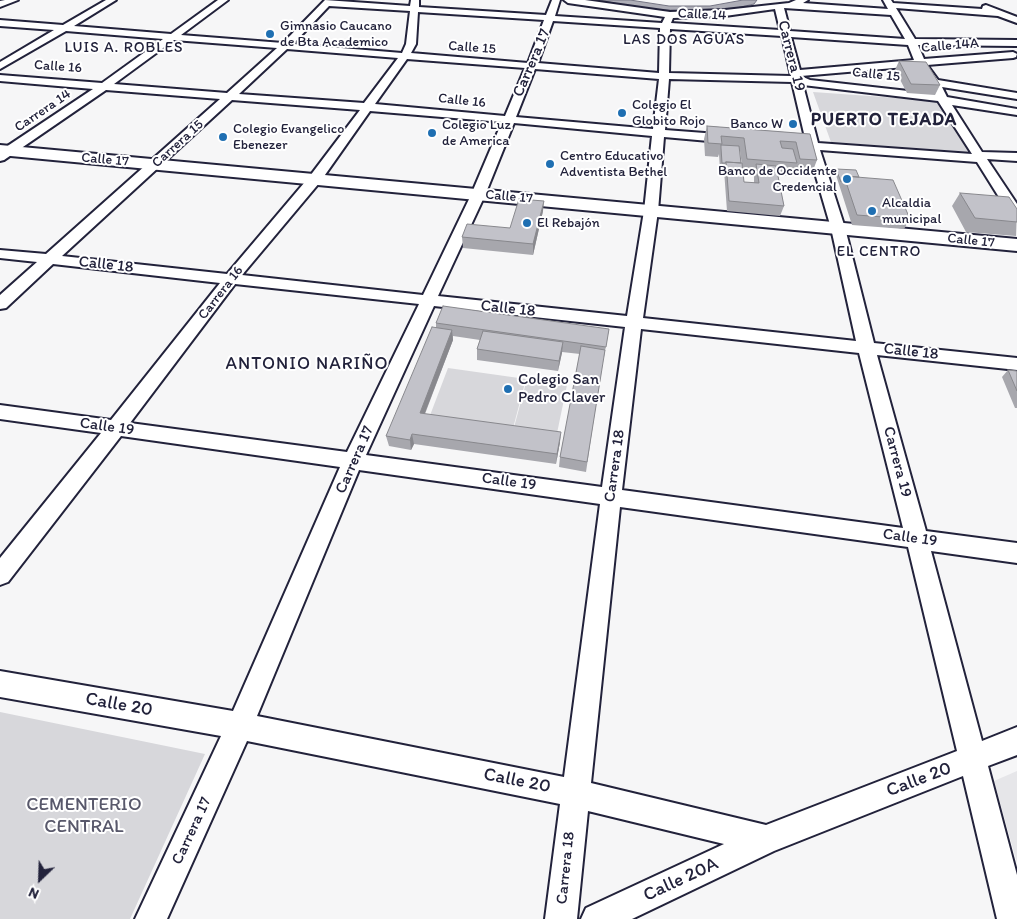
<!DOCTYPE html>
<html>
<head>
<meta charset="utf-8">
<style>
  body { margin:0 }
  #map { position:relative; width:1017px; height:919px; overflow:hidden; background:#f6f6f7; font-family:Itim,sans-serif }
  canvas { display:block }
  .north { position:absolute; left:15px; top:854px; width:50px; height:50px; -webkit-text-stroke:4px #fff; paint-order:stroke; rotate:204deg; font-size:14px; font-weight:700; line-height:20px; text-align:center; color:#22223b }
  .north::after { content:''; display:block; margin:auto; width:18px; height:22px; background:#22223b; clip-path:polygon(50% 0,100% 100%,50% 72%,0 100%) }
</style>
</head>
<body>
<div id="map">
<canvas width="1017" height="919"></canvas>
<div class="north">N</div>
</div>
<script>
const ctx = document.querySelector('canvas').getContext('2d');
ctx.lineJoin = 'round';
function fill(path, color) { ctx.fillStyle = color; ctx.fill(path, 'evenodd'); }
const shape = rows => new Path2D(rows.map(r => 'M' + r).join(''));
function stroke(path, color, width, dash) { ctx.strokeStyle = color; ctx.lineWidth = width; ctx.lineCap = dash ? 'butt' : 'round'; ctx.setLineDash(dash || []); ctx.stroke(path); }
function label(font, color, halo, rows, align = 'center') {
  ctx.font = font + ' Itim,sans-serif'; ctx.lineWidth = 4; ctx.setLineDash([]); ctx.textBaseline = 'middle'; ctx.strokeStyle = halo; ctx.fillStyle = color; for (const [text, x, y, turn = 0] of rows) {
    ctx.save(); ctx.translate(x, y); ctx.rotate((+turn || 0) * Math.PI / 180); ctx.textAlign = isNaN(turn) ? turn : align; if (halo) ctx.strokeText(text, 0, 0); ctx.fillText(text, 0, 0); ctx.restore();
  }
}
fill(shape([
  [1017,771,1017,863,994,781]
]), '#e6e6e9');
fill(shape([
  [813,92,940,101,975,156,832,145],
  [448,368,526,379,512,432,429,418],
  [527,379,567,385,556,438,513,431],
  [0,712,205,754,130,919,0,919]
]), '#d7d7db');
const water = shape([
  [600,0,630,0,669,6,710,6,743,0,757,0,754,4,732,9,692,11,643,9,600,0]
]);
fill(water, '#aeaeb7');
stroke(water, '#767685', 1);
const minor = shape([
  [5,0,18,0,0,7,0,1,5,0],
  [106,0,116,0,74,26,171,34,218,0,228,0,181,35,283,43,325,0,410,6,411,0,419,0,419,7,546,15,552,0,560,0,555,16,662,23,665,17,568,3,564,0,585,0,670,12,725,10,789,3,796,0,808,0,803,3,888,9,883,0,891,0,893,3,982,9,983,6,986,5,1017,17,1017,23,998,16,896,8,915,39,1017,40,1017,46,918,45,924,59,1013,52,1017,54,1016,57,1013,58,927,65,938,80,1017,93,1017,99,942,87,947,97,1017,109,1017,115,952,105,982,152,1017,153,1017,161,987,159,1017,204,1017,219,1012,218,977,162,820,150,845,228,874,343,1017,358,1017,370,877,355,926,531,1017,543,1017,563,931,551,982,741,1017,727,1017,755,988,766,1017,875,1017,919,997,919,963,776,774,851,632,919,581,919,586,908,724,844,588,811,577,919,545,919,560,804,247,741,167,919,135,919,221,736,0,697,0,671,233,711,340,467,121,436,8,582,0,585,0,558,101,433,0,419,0,405,111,420,220,283,53,264,6,308,0,309,0,295,37,262,0,258,0,250,46,254,220,99,106,90,4,160,0,161,0,151,93,89,0,81,0,75,102,83,163,39,66,31,0,69,0,62,54,30,0,26,0,20,63,25,106,0],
  [329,6,410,11,406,44,402,53,293,44,329,6],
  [784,8,891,15,905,39,790,31,784,8],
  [775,9,780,30,671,23,673,18,725,16,775,9],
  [418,12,544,20,528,63,411,53,416,44,418,12],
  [553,21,660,28,659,73,538,63,553,21],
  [670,29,782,36,791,76,669,73,670,29],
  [791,37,908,45,914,60,800,70,791,37],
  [174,40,277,48,227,93,114,84,174,40],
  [287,49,398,58,364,103,239,94,287,49],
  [407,59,525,68,505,116,375,104,407,59],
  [917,66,930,83,935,94,810,80,801,76,917,66],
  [535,69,659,79,653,129,516,117,535,69],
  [669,79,792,82,806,142,788,140,782,144,788,148,808,149,831,228,856,341,643,318,658,211,664,137,731,143,737,139,731,135,665,130,669,79],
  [803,85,938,101,972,154,818,143,803,85],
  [232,100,360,110,310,176,227,274,62,256,232,100],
  [370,111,502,122,471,195,423,295,242,275,320,182,370,111],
  [514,123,652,136,644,211,627,316,438,296,485,195,514,123],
  [235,284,419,304,347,452,130,423,235,284],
  [434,306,625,327,602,487,366,455,434,306],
  [641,329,859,353,903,528,622,490,641,329],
  [359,470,600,504,564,777,257,716,359,470],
  [620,507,908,547,957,751,766,825,591,783,620,507]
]);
const major = shape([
  [0,145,1017,239,1017,251,0,155,0,145]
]);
stroke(minor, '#22223b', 4);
stroke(major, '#22223b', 4);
fill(minor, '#fff');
fill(major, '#fff');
fill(shape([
  [899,61,940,85,935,95,907,93,895,70],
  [707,126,810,134,817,160,812,173,795,172,794,169,792,176,778,175,784,206,780,216,727,211,724,170,720,170,719,154,718,157,705,156,704,139],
  [739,151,740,151,743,172,754,173,754,183,744,182],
  [836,169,859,177,910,219,904,229,852,225,835,172],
  [960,193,1017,209,1016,236,966,232,952,206],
  [543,211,533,255,463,248,462,237,510,228],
  [436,323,609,329,604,357,603,357,586,472,559,467,560,457,580,354,562,352,558,371,477,360,477,349,480,340,453,336,453,340,425,414,560,442,556,464,414,444,411,450,389,446,386,436,436,328],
  [1008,370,1017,371,1017,408,1015,408,1002,377]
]), '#a7a7ad');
fill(shape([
  [544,201,543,211,533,255,533,244],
  [452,330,453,340,421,423,420,413],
  [563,342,562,353,558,371,559,361],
  [561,432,560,442,556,464,557,454],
  [412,434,414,444,411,450,410,440]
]), '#88888d');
const building = shape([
  [899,61,926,62,940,85,911,84,899,61],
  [707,126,810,134,817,160,800,159,796,142,780,141,782,148,793,149,797,163,747,159,744,138,721,136,722,144,708,143,707,126],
  [721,145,739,146,741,163,726,162,725,163,722,163,721,148,721,145],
  [726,162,742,163,744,182,759,183,756,164,776,166,784,206,729,201,726,162],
  [836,169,856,170,859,177,844,176,841,182,836,169],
  [844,176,893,180,910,219,857,215,844,176],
  [960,193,1009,197,1017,209,1017,222,975,218,960,193],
  [519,199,544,201,533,244,462,237,467,224,510,228,519,199],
  [443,306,609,329,606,347,436,323,443,306],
  [432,327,452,330,420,413,561,432,557,454,412,434,410,440,386,436,432,327],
  [483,331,563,342,559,361,477,349,483,331],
  [581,346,605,350,587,462,560,457,581,346],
  [1008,370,1017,371,1017,391,1008,370]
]);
fill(building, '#c2c2c9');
stroke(building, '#88888d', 1);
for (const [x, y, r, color] of [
  [270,34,5,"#1f6fb2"],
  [622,113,5,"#1f6fb2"],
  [793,124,5,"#1f6fb2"],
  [432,133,5,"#1f6fb2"],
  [223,137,5,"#1f6fb2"],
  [550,164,5,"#1f6fb2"],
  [847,179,5,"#1f6fb2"],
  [872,211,5,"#1f6fb2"],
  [527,223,5,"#1f6fb2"],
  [508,389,5,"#1f6fb2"]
]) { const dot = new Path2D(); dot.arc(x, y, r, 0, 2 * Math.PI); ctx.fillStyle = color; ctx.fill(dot); stroke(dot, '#fff', 2); }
label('14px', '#22223b', '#fff', [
  ["Calle 14",702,15,3],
  ["Calle 14A",950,46,-5],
  ["Calle 15",472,48,4],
  ["Calle 16",58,67,4],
  ["Calle 15",876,75,6],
  ["Calle 16",462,101,6],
  ["Carrera 14",43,111,-34],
  ["Carrera 15",178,144,-42],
  ["Calle 17",105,160,5],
  ["Calle 17",509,197,5],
  ["Calle 17",971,241,6],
  ["Carrera 16",221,293,-52]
]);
label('14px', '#22223b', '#fff', [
  ["Gimnasio Caucano",280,26],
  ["de Bta Academico",280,42],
  ["Colegio El",632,105],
  ["Globito Rojo",632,121],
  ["Banco W",783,124,"right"],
  ["Colegio Luz",442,125],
  ["de America",442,141],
  ["Colegio Evangelico",233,129],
  ["Ebenezer",233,145],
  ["Centro Educativo",560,156],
  ["Adventista Bethel",560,172],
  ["Banco de Occidente",837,171,"right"],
  ["Credencial",837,187,"right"],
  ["Alcaldia",882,203],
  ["municipal",882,219],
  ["El Rebajón",537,223]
], 'left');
ctx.letterSpacing = '1px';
label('15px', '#22223b', '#fff', [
  ["LAS DOS AGUAS",684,40],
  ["LUIS A. ROBLES",124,48],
  ["EL CENTRO",879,252]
]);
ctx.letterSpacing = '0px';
label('16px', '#22223b', '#fff', [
  ["Carrera 19",791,56,76],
  ["Carrera 17",532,63,-67],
  ["Calle 18",106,265,6],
  ["Calle 18",508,309,6],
  ["Calle 18",911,352,6],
  ["Calle 19",107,427,8],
  ["Carrera 17",355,460,-66],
  ["Carrera 19",897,462,75],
  ["Carrera 18",615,466,-82],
  ["Calle 19",509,482,8],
  ["Calle 19",910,538,8],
  ["Carrera 17",192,831,-65],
  ["Carrera 18",566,868,-84]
]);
label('16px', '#22223b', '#fff', [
  ["Colegio San",518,380],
  ["Pedro Claver",518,398]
], 'left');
ctx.letterSpacing = '1px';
label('bold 18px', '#22223b', '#fff', [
  ["PUERTO TEJADA",884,120]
]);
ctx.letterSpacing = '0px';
ctx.letterSpacing = '1px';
label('18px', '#22223b', '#fff', [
  ["ANTONIO NARIÑO",307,364]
]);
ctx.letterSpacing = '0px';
label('19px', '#22223b', '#fff', [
  ["Calle 20",119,705,10],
  ["Calle 20",919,780,-21],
  ["Calle 20",517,781,11],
  ["Calle 20A",681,880,-25]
]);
label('19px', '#58586b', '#fff', [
  ["CEMENTERIO",84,805],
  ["CENTRAL",84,827]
]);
</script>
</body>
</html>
